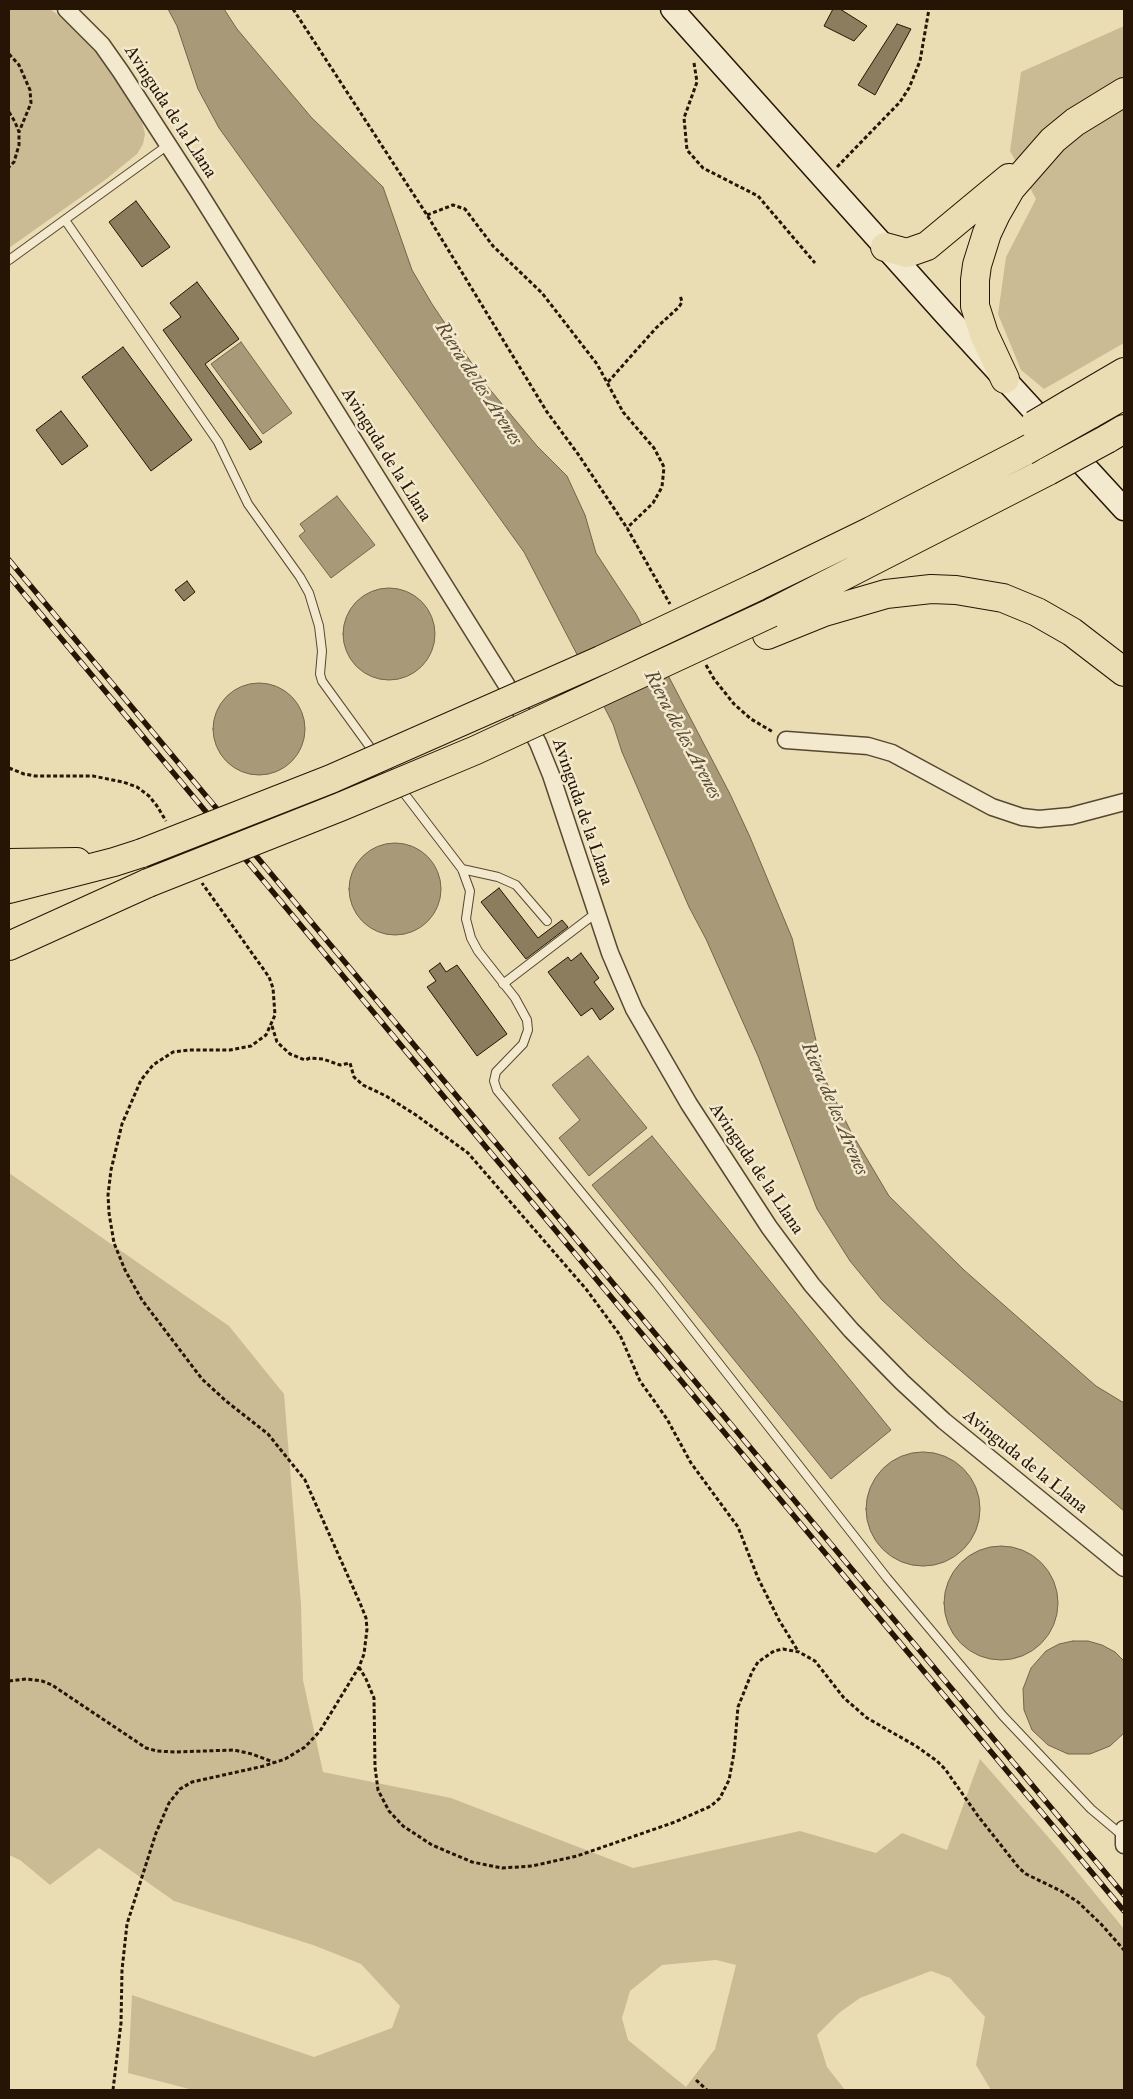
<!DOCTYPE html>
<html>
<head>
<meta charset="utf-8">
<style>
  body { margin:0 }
  #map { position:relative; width:1133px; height:2099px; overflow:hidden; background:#ebddb3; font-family:"IM FELL Great Primer",serif }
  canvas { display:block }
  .frame { position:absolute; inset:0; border:10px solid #261504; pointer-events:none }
</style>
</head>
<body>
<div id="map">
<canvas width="1133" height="2099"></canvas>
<div class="frame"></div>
</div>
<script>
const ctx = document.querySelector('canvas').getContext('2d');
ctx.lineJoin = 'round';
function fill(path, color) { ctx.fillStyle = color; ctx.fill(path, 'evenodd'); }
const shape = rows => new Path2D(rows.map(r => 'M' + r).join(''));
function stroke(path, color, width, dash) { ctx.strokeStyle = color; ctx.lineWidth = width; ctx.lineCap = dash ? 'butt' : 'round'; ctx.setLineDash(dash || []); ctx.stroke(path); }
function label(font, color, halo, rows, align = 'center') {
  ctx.font = font + ' "IM FELL Great Primer",serif'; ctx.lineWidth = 5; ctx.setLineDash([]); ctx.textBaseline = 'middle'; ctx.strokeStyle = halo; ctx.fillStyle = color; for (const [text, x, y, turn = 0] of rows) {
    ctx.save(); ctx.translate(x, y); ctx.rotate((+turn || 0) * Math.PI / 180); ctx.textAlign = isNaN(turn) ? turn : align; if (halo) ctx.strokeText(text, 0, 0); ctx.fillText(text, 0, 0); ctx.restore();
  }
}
fill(shape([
  [9,9,50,9,69,23,93,47,109,69,142,122,145,134,143,144,137,154,105,180,9,248],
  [1124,26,1124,343,1044,389,1021,370,998,314,1006,257,1036,199,1010,151,1021,72],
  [9,1173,229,1326,284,1394,301,1604,303,1680,323,1772,451,1798,633,1868,800,1831,876,1853,902,1833,947,1850,980,1759,1056,1846,1124,1929,1124,2090,991,2090,976,2065,985,2017,950,1978,931,1971,860,1998,839,2013,817,2035,827,2067,845,2090,193,2090,128,2073,132,1995,314,2057,392,2028,400,2006,361,1964,313,1945,174,1901,99,1848,50,1885,20,1860,9,1855],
  [716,1960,736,1965,715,2049,686,2087,628,2040,622,2018,630,1991,662,1965]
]), '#cabb95');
const water = shape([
  [168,9,224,9,237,29,311,117,383,187,412,270,432,304,487,386,537,446,567,476,585,515,596,553,636,614,730,794,750,837,792,938,825,1079,851,1132,889,1196,964,1270,1096,1386,1124,1403,1124,1511,926,1341,882,1300,850,1261,817,1209,758,1056,706,939,689,907,622,752,613,724,524,552,219,128,198,89,177,26,168,9],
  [241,342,292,413,263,434,211,364,241,342],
  [337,496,375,545,331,578,299,536,305,531,300,524,337,496],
  '343 634a46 46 0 1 1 92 0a46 46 0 1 1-92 0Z',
  '213 729a46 46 0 1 1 92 0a46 46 0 1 1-92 0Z',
  '349 889a46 46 0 1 1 92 0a46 46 0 1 1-92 0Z',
  [588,1056,647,1128,589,1176,559,1138,580,1120,552,1085,588,1056],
  [652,1136,891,1430,831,1479,592,1185,652,1136],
  '866 1509a57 57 0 1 1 114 0a57 57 0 1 1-114 0Z',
  '944 1603a57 57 0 1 1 114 0a57 57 0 1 1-114 0Z',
  [1073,1641,1088,1641,1102,1645,1115,1652,1124,1661,1124,1733,1110,1746,1090,1754,1068,1754,1048,1745,1032,1730,1024,1710,1023,1689,1031,1668,1046,1651,1059,1644,1073,1641]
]);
fill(water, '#a89978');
stroke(water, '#74644a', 1);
const building = shape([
  [833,9,840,9,867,26,854,41,824,26,833,9],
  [897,24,911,29,875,95,858,85,897,24],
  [136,201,170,247,142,267,109,222,136,201],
  [197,282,239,339,205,364,262,442,250,450,163,330,181,317,170,303,197,282],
  [123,347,192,440,151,471,82,377,123,347],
  [61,411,88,446,62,465,36,430,61,411],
  [187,581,195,592,184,601,175,590,187,581],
  [499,888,538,938,562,920,568,927,526,959,481,902,499,888],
  [581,953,599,978,594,982,614,1009,600,1020,592,1008,581,1016,548,972,568,957,571,961,581,953],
  [440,963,446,972,457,965,507,1034,477,1056,427,987,436,981,429,971,440,963]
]);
fill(building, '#8c7d5f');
stroke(building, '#261504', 1);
const lane = shape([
  [65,220,218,442,248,504,300,577,309,593,319,626,322,651,320,674,322,681,375,754],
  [9,260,168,145],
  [381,763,462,869,470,891,466,919,471,938,478,951,515,998,527,1020,528,1030,523,1044,496,1072,494,1081,497,1090,656,1283,887,1578,1003,1716,1091,1809,1123,1836],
  [462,869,498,877,516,885,547,921],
  [503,984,596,913]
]);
const street = shape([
  [66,9,102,45,121,72,198,191,506,684,538,743,551,775,610,953,634,1009,689,1104,769,1227,812,1285,851,1330,902,1382,944,1421,1124,1568],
  [786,740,868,746,892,753,992,807,1022,817,1039,819,1071,816,1124,802],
  [1124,1829,1124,1845]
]);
const secondary = shape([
  [672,9,945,314,1124,509]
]);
const highway = shape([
  [885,247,907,253,927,246,1009,178],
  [1005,379,984,334,975,306,975,280,977,265,987,233,996,214,1011,188,1053,140,1075,122,1124,92],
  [1071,403,1124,372],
  [1089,415,1124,395],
  [1107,439,1124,429],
  [756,587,871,531,1025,451],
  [771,613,1048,471],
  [767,635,824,612,886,594,931,589,956,590,1003,598,1037,612,1072,632,1124,672],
  [9,863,77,862],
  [9,889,114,862,142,853],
  [9,946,148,883]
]);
stroke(lane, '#574730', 10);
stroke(street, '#574730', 19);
stroke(secondary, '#261504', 25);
stroke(highway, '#261504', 30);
stroke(shape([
  [293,9,427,215,547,412,578,454,627,528,670,604],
  [9,54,19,65,30,90,31,103,19,132],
  [694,63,697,82,684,118,687,150,703,168,758,196,815,263],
  [9,112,15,122,19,132,19,145,14,162,9,167],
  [837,167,900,102,909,88,920,61,929,9],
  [427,215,453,205,465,209,493,246,542,293,597,364,623,412,654,448,664,467,662,487,653,503,627,528],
  [608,382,656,328,679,307,682,302,680,295],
  [706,665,714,679,734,704,751,719,773,732],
  [9,768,24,774,35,776,93,776,123,782,137,787,149,796,157,806,166,821],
  [272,1026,277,1042,290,1054,305,1060,310,1058,323,1059,340,1065,350,1063,354,1077,363,1085,386,1096,416,1115,468,1153,586,1289,620,1335,640,1381,667,1419,691,1463,738,1527,758,1578,779,1620,798,1651],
  [359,1667,366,1679,374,1698,375,1767,378,1790,389,1811,403,1826,432,1845,472,1862,502,1868,532,1866,577,1856,675,1822,711,1806,720,1798,729,1780,734,1753,738,1707,752,1672,758,1662,774,1651,783,1649,799,1652,815,1661,844,1698,867,1718,916,1746,937,1761,945,1769,978,1816,1019,1868,1026,1874,1061,1891,1078,1902,1101,1924,1124,1950],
  [9,1681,26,1679,42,1681,52,1685,146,1748,157,1751,175,1752,234,1750,252,1754,273,1762],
  [696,2080,707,2090],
  [113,2090,121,2023,122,1970,127,1924,156,1833,169,1803,180,1789,192,1782,264,1766,285,1759,305,1747,320,1731,359,1667,364,1654,367,1629,366,1618,360,1603,305,1480,268,1434,226,1401,202,1379,142,1300,125,1270,114,1243,109,1213,108,1195,111,1170,122,1124,141,1080,153,1065,173,1052,189,1050,230,1050,251,1046,266,1035,275,1015,273,988,269,977,202,883]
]), '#261504', 3, [4, 2.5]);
stroke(lane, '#f2e9ce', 8);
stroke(street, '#f2e9ce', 16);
stroke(secondary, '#f2e9ce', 22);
stroke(highway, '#ebddb3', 28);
const rail = shape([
  [9,560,1124,1895],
  [9,576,1124,1911]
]);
stroke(rail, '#261504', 5.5);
stroke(rail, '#f2e9ce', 4, [11]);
const highwayBridge = shape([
  [1034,425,1071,403],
  [1025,451,1089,415],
  [1048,471,1107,439],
  [142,853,331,779,601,660,756,587],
  [148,883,340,807,476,750,771,613]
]);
stroke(highwayBridge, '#261504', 30, []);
stroke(highwayBridge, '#ebddb3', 28);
label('18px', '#261504', '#f2e9ce', [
  ["Avinguda de la Llana",170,112,57],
  ["Avinguda de la Llana",386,455,58],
  ["Avinguda de la Llana",582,812,71],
  ["Avinguda de la Llana",756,1169,56],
  ["Avinguda de la Llana",1025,1462,39]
]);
label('italic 19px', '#5a4a32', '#f2e9ce', [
  ["Riera de les Arenes",478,384,57],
  ["Riera de les Arenes",682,735,62],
  ["Riera de les Arenes",834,1109,67]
]);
</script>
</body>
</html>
